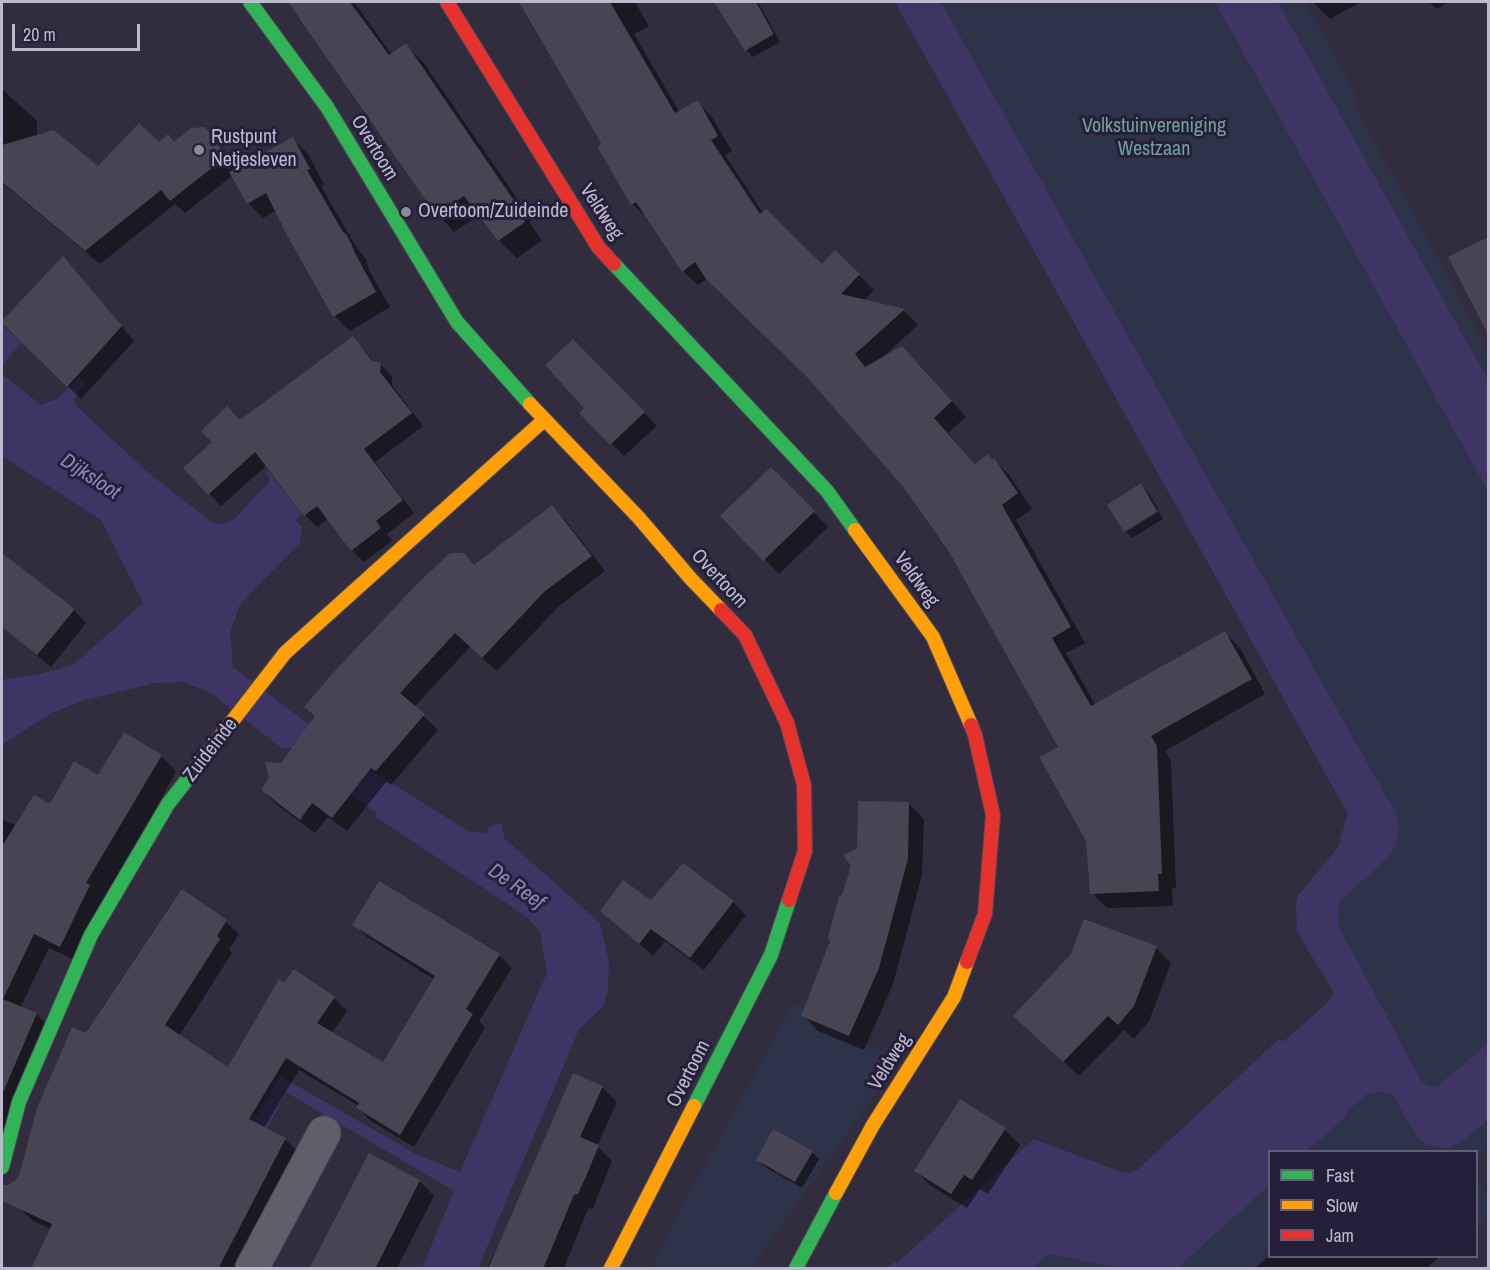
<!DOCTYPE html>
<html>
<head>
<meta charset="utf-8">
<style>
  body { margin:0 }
  #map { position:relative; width:1490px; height:1270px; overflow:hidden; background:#312d3f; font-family:"Archivo Narrow",sans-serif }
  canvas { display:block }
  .frame { position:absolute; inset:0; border:3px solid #beb9ce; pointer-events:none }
  .legend { position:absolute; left:1268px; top:1150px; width:210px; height:108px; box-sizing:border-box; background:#251f3a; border:2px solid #625d75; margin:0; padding:8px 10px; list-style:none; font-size:18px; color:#beb9ce }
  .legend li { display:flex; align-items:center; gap:12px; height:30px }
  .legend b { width:30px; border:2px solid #625d75 }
  .scale { position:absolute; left:12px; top:24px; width:128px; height:27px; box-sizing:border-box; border:3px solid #beb9ce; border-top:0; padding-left:8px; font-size:18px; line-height:21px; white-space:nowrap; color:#beb9ce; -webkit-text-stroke:4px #251f3a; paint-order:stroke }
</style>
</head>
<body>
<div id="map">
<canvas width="1490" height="1270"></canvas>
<div class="frame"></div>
<ul class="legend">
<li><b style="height:8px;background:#30b455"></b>Fast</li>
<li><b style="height:8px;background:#ff9f0a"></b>Slow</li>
<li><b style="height:8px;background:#e5322d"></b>Jam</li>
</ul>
<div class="scale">20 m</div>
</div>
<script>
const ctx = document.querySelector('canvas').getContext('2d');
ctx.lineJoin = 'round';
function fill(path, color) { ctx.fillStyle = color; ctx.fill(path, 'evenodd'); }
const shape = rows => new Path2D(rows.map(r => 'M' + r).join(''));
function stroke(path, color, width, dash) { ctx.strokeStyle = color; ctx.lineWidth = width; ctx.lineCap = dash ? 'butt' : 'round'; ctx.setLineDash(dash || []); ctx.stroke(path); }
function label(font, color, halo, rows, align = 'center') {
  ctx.font = font + ' "Archivo Narrow",sans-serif'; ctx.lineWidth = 6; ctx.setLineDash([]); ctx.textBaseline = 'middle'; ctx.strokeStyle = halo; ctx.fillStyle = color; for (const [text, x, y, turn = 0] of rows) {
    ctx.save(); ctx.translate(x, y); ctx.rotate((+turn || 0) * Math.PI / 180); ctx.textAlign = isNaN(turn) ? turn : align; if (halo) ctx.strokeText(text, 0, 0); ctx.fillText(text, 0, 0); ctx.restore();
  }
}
fill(shape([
  [941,2,1215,2,1488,491,1488,1042,1470,1059,1435,1087,1428,1086,1422,1082,1340,929,1338,921,1338,912,1341,900,1390,854,1399,832,1396,811,1385,795],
  [1278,2,1305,2,1359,99,1353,103,1488,349,1488,380],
  [793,1004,896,1060,880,1088,751,1268,652,1268,673,1223],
  [1374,1092,1388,1093,1393,1095,1421,1142,1434,1148,1451,1147,1488,1120,1488,1149,1477,1160,1476,1152,1307,1152,1349,1115,1346,1111,1367,1094],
  [1477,1182,1488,1195,1488,1220,1477,1231],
  [1269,1185,1269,1254,1253,1268,1178,1268],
  [1048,1254,1120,1268,1033,1268]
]), '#2d344a');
fill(shape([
  [895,2,941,2,1385,795,1396,811,1399,832,1395,847,1385,860,1341,900,1338,912,1338,921,1340,929,1422,1082,1428,1086,1436,1087,1470,1059,1488,1042,1488,1120,1459,1143,1451,1147,1441,1148,1427,1145,1417,1137,1393,1095,1380,1092,1367,1094,1346,1112,1348,1115,1307,1151,1270,1152,1269,1185,1178,1268,1120,1268,1048,1254,1033,1268,887,1268,895,1261,897,1263,1034,1139,1121,1172,1129,1173,1137,1170,1279,1039,1283,1042,1323,1007,1334,993,1297,932,1296,905,1298,896,1338,847,1348,814],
  [1215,2,1278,2,1488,380,1488,491],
  [2,325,21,343,2,365],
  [2,374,41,405,59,398,79,377,86,384,74,399,76,406,151,475,212,522,223,524,236,518,257,494,269,483,269,477,266,473,268,471,302,514,295,520,302,527,300,543,240,604,230,633,233,667,364,766,470,832,487,833,489,827,502,823,504,838,600,923,609,963,608,990,603,1007,579,1029,478,1268,422,1268,454,1191,286,1092,194,1268,235,1155,280,1076,416,1154,460,1172,547,973,540,932,527,917,376,817,376,813,291,748,283,749,209,692,184,682,155,683,85,700,51,713,2,745,2,683,6,679,36,675,73,665,143,603,101,520,2,456]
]), '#3f3565');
fill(shape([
  [288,2,354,2,392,55,406,45,423,62,532,220,529,222,542,240,517,258,499,240,480,215,454,232,437,214],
  [520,2,635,2,649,26,634,34,680,113,697,102,712,117,732,151,725,155,763,213,822,266,835,252,874,290,864,301,904,311,918,325,884,356,917,362,966,417,948,433,976,465,994,460,1009,475,1032,509,1016,520,1085,643,1066,653,1096,706,1225,633,1240,648,1265,694,1165,751,1171,762,1176,888,1172,888,1173,906,1107,908,1092,893,1087,841,1060,747,951,551,906,488,810,378,708,278,698,285,683,271,648,218,632,204,602,143],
  [716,2,758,2,780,42,753,57,746,50],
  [1313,2,1361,2,1330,19],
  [1429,2,1448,2,1437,9],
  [2,89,37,121,37,136,98,168,159,144,175,143,204,129,218,143,238,169,293,139,308,154,324,184,321,186,355,245,366,259,369,270,390,307,350,331,335,316,277,210,263,218,248,203,233,175,185,213,175,204,100,264,2,183],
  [1488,238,1488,330,1450,258],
  [76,272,134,341,81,399,2,322],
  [353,338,375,363,380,364,392,376,392,385,423,426,375,462,414,513,387,534,392,541,364,562,352,550,328,519,317,527,305,515,267,465,221,506,185,468,240,421],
  [573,341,657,426,624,456,581,413,586,408],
  [771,469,828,527,779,574,722,516],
  [1141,485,1148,492,1158,509,1125,530],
  [552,507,566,521,605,571,559,606,497,671,470,647,414,707,438,730,391,785,386,782,347,831,328,817,315,833,277,805,262,790,282,765,475,567],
  [1159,512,1163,519,1132,538,1126,532],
  [2,554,74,610,86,623,51,667,2,626],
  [161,756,176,771,75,960,49,948,20,1008,36,1014,51,1029,2,1144,2,820,16,825,99,777],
  [909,804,924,819,922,875,893,984,864,1050,818,1031,803,1015,831,941,859,850],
  [182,891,226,922,239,934,229,950,232,953,179,1036,229,1069,285,985,334,998,347,1011,332,1033,384,1064,435,980,367,937,354,924,499,955,512,968,479,1021,485,1028,414,1147,371,1121,358,1108,359,1106,299,1070,264,1128,286,1140,299,1153,238,1268,32,1268,51,1229,33,1221,20,1208,86,1034],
  [651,902,733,902,746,915,704,970,665,941,653,956,602,911],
  [1084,921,1156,948,1171,963,1149,1021,1134,1039,1124,1030,1079,1076,1030,1030,1072,954],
  [602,1087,617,1102,597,1146,612,1161,593,1208,588,1209,564,1268,487,1268,512,1219],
  [1005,1130,1020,1145,988,1194,980,1189,967,1208,930,1185,915,1170],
  [812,1152,819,1159,802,1188,765,1167,758,1160],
  [419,1181,434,1196,397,1268,311,1268],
  [1270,1255,1270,1256,1440,1256,1426,1268,1255,1268]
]), '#0007');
fill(shape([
  [288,2,350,2,389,55,406,43,515,202,513,203,525,222,498,241,464,196,436,215],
  [519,2,610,2,675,113,698,100,718,136,711,140,760,214,766,209,822,264,835,250,860,274,841,294,905,309,855,354,865,367,902,346,952,401,934,418,975,464,988,454,992,460,994,458,1018,493,1002,505,1071,627,1052,638,1091,706,1225,631,1252,679,1151,736,1157,746,1162,874,1158,874,1159,891,1090,894,1086,841,1039,757,1058,747,949,552,905,489,807,377,706,279,695,262,682,272,636,202,631,205,598,148,601,143],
  [714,2,756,2,774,34,745,51],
  [139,123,159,142,168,134,174,142,191,128,205,127,227,156,170,201,161,190,85,251,2,182,2,145,54,130,98,166],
  [293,137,310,169,307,170,343,232,346,234,351,243,355,253,376,292,333,317,288,237,266,193,247,204,229,172],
  [1488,237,1488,334,1448,257],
  [63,256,122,326,67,387,2,323,2,321],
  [353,336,372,361,381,363,380,372,412,413,364,449,403,500,376,521,381,528,351,551,317,506,304,516,255,452,208,495,183,468,212,442,201,431,227,406,240,420],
  [573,339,645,412,610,445,579,413,584,408,545,365],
  [771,467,815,511,763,561,720,516],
  [1141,483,1157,511,1124,532,1107,505],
  [552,505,592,556,544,592,482,658,455,633,400,693,425,714,376,771,371,768,332,818,312,803,300,820,261,790,269,778,265,762,281,763,315,716,304,707,331,675,419,582,450,553,464,553,474,565],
  [2,553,75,609,37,655,2,627],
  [124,732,162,755,86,883,90,885,60,947,34,934,3,999,37,1013,2,1095,2,846,34,795,50,804,74,761,98,775],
  [858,801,909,802,908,859,879,968,849,1036,801,1016,830,941,828,938,839,896,842,895,851,866,843,855,857,849],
  [683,863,734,901,690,958,651,929,639,944,600,911,623,880,651,900],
  [379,881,500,954,466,1009,473,1014,400,1135,356,1108,359,1103,286,1058,249,1119,286,1138,218,1269,31,1269,52,1224,2,1201,2,1185,8,1185,15,1181,20,1172,37,1108,72,1027,86,1033,182,889,227,920,217,936,220,939,165,1025,228,1067,279,979,284,983,294,969,335,997,317,1023,383,1062,435,976,352,925],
  [1084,919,1157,946,1134,1006,1118,1025,1108,1016,1063,1062,1013,1016,1071,954],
  [573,1073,603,1086,580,1137,599,1145,587,1174,578,1194,574,1195,543,1269,488,1269],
  [960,1099,1006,1128,972,1180,964,1175,951,1194,914,1171],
  [773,1129,813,1151,795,1182,756,1160],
  [369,1153,420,1180,405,1210,375,1269,309,1269]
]), '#474453');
const street = shape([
  [252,1268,324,1133]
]);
const fast = shape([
  [250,2,327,107,457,322,530,404],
  [614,264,827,491,855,530],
  [694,1106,771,955,789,900],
  [2,1167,19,1102,91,935,168,804,193,772],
  [796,1268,836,1193]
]);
const slow = shape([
  [530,404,639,518,691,579,721,610],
  [855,530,933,637,971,725],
  [193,772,285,653,544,420],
  [836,1193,873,1125,954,997,967,962],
  [611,1268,694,1106]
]);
const jam = shape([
  [447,2,599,248,614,264],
  [721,610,745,635,787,723,804,785,805,851,789,900],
  [967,962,985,914,993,815,975,735,971,725]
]);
stroke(street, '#4b4855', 35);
stroke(fast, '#4c4858', 16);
stroke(slow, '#4c4858', 16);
stroke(jam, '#4c4858', 16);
stroke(street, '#615e6c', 33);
stroke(fast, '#30b455', 14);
stroke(slow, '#ff9f0a', 14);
stroke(jam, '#e5322d', 14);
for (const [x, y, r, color] of [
  [199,150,6,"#8d889c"],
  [406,212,6,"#8d889c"]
]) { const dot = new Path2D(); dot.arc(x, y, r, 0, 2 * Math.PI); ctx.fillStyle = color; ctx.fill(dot); stroke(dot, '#251f3a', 2); }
label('20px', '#6fa099', '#251f3a', [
  ["Volkstuinvereniging",1154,127],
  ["Westzaan",1154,150]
]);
label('20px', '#beb9ce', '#251f3a', [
  ["Rustpunt",211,138],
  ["Netjesleven",211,161],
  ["Overtoom/Zuideinde",418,212]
], 'left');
label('20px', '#beb9ce', '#251f3a', [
  ["Overtoom",374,148,59],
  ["Veldweg",601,212,57],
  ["Overtoom",719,579,47],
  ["Veldweg",916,580,54],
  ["Zuideinde",211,750,-52],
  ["Veldweg",890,1062,-58],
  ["Overtoom",689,1074,-63]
]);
label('italic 21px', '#9085ba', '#251f3a', [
  ["Dijksloot",90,477,33],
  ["De Reef",516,887,35]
]);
</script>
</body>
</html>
